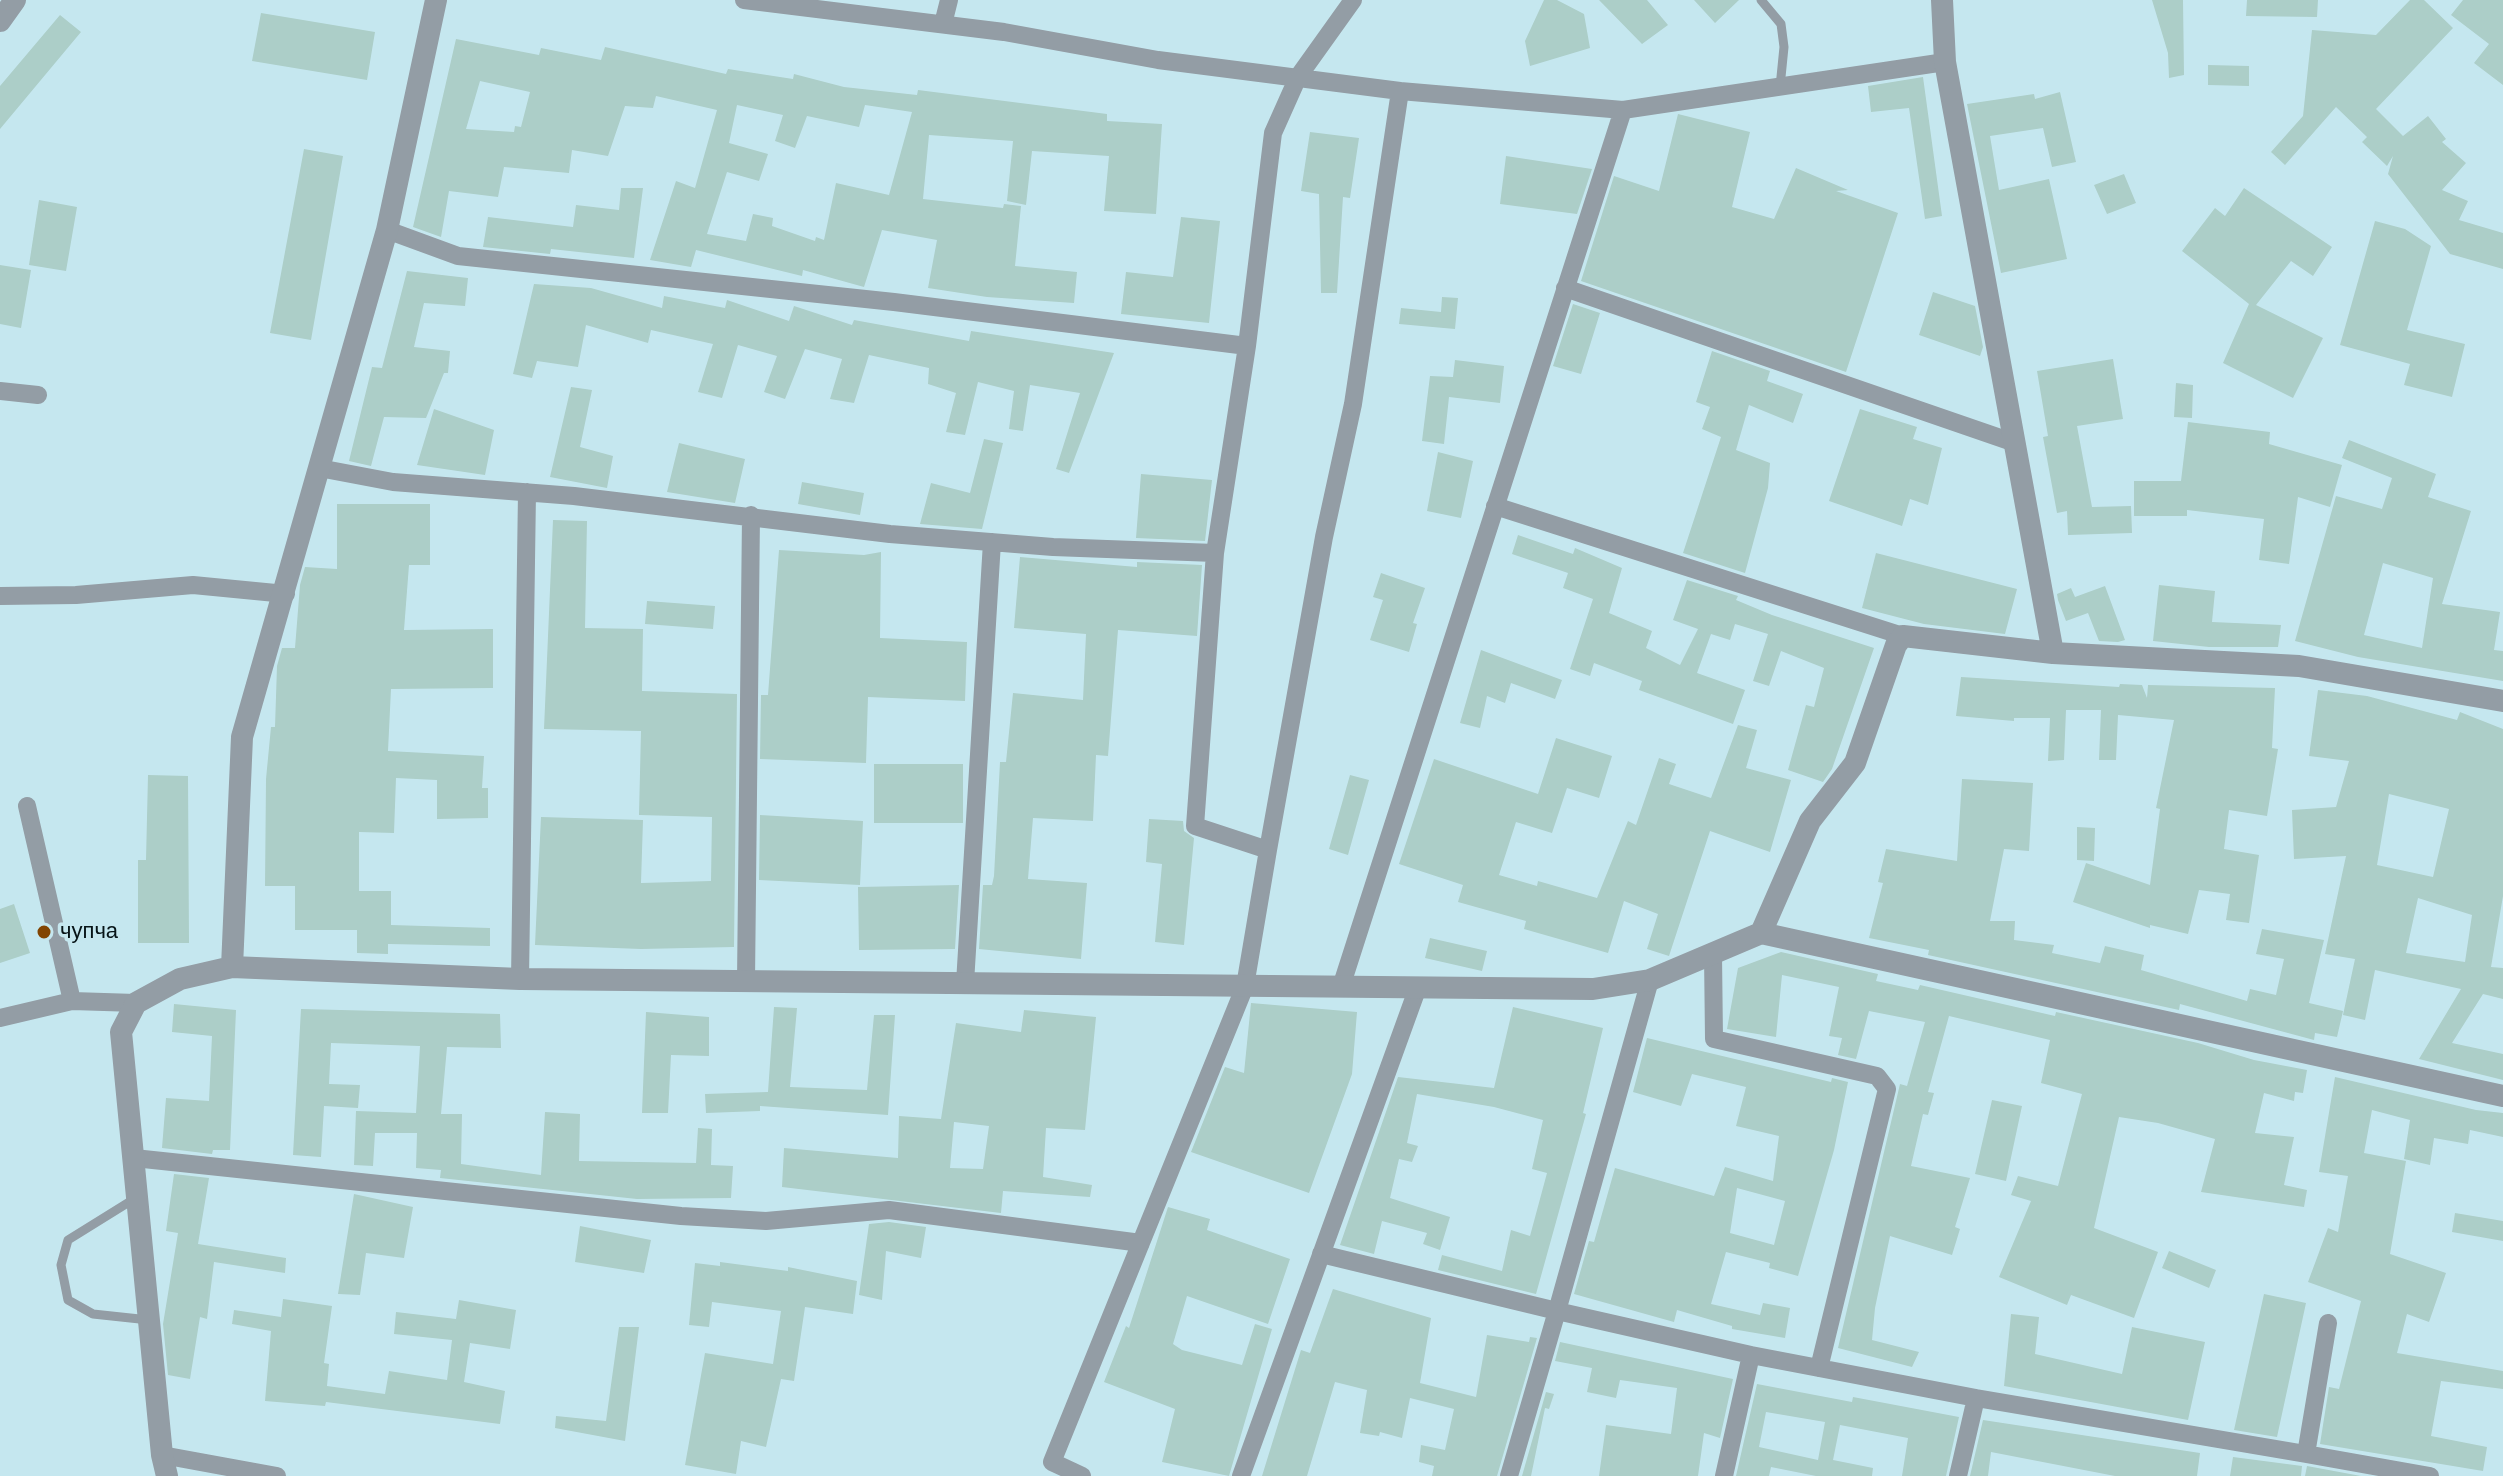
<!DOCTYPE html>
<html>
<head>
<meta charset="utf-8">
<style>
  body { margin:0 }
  canvas { display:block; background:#c5e7ef }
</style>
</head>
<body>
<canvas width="2503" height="1476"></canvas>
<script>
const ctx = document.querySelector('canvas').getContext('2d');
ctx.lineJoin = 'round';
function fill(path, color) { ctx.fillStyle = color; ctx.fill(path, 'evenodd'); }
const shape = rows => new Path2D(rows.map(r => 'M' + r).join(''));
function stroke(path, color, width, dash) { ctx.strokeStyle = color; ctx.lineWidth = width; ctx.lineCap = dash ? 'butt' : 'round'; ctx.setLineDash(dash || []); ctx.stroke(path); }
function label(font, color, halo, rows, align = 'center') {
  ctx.font = font + ' "DM Sans",sans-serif'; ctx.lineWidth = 7; ctx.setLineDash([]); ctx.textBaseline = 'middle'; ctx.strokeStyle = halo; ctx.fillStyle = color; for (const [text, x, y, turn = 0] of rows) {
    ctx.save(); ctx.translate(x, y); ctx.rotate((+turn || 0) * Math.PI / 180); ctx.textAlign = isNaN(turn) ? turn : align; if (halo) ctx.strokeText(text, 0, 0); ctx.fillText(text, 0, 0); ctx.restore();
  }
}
fill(shape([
  [1544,0,1557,0,1584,14,1590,48,1530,66,1525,41],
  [1599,0,1647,0,1668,25,1642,44],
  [1694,0,1739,0,1715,23],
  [2152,0,2183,0,2184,75,2169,78,2168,53],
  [2247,0,2318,0,2317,17,2246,16],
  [2410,0,2424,0,2453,28,2376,109,2403,136,2428,116,2446,139,2442,142,2466,163,2442,190,2468,201,2459,220,2503,233,2503,269,2450,254,2388,174,2393,156,2387,166,2362,142,2367,137,2336,107,2285,165,2271,152,2303,116,2312,30,2376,35],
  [2463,0,2503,0,2503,85,2474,63,2489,44,2451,15],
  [261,13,375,32,367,80,252,61],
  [60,15,81,32,0,129,0,86],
  [456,39,539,55,541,48,601,60,605,47,726,74,728,69,793,79,794,74,844,87,917,95,918,90,1107,114,1107,121,1162,124,1156,214,1104,211,1109,156,1032,151,1026,205,1007,201,1013,141,929,135,923,199,1003,208,1004,204,1021,206,1015,266,1077,272,1074,303,987,297,928,288,937,240,882,230,864,287,803,270,802,276,696,250,691,267,650,260,676,181,695,188,717,110,656,96,653,108,625,106,608,156,572,150,569,173,504,167,498,197,449,191,441,237,413,227],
  [480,81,530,92,521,127,515,126,514,132,466,129],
  [737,105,783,115,775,141,795,148,807,116,859,127,865,105,912,112,889,195,836,183,824,240,816,237,815,241,772,226,773,218,753,214,746,241,707,234,727,172,759,181,768,154,729,143],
  [2208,65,2249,66,2249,86,2208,85],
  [1923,77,1942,216,1925,219,1909,108,1871,112,1868,86],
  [2060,92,2076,162,2052,167,2043,128,1990,136,1999,190,2049,179,2067,259,2001,273,1967,104,2034,94,2035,99],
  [1678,114,1750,132,1732,207,1774,219,1796,168,1848,190,1836,191,1898,213,1846,372,1581,281,1614,176,1659,191],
  [1310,132,1359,138,1350,198,1343,197,1337,293,1321,293,1319,194,1301,191],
  [304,149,343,156,311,340,270,333],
  [1506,156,1592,169,1577,214,1500,204],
  [2124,174,2136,203,2107,214,2094,185],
  [621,188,643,188,634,258,551,249,550,254,483,247,488,217,573,227,576,205,619,210],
  [2244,188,2332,247,2313,276,2291,261,2256,305,2323,338,2293,398,2223,363,2249,304,2182,251,2215,208,2225,216],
  [39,200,77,207,66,271,29,265],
  [1181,217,1220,221,1209,323,1121,314,1126,272,1173,277],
  [2375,221,2405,229,2431,246,2407,330,2465,344,2452,397,2404,385,2410,364,2340,345],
  [0,265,31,270,21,328,0,324],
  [407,271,468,278,465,306,424,303,414,347,450,351,448,373,444,373,426,418,384,417,371,466,349,461,372,367,382,368],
  [534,284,591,288,662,308,664,296,725,308,727,300,789,321,794,306,852,325,854,320,969,341,971,331,1114,353,1069,473,1056,469,1080,393,1030,385,1023,431,1009,429,1014,391,978,382,965,435,946,432,956,393,928,384,929,368,869,355,854,403,830,399,842,359,805,349,785,399,764,392,777,356,738,345,722,398,698,392,713,344,651,330,648,343,586,325,578,367,537,361,532,378,513,374],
  [1933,292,1975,306,1983,347,1980,356,1919,335],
  [1442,297,1458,298,1455,329,1399,324,1401,308,1441,312],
  [1573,304,1600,313,1581,374,1553,366],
  [1712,351,1770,371,1767,381,1803,394,1793,423,1749,405,1736,450,1770,463,1768,488,1745,573,1683,553,1721,437,1702,429,1710,407,1696,402],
  [2113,359,2123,419,2077,426,2092,507,2131,506,2132,533,2068,535,2067,511,2057,513,2043,437,2048,436,2037,371],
  [1455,360,1504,366,1500,403,1449,397,1444,444,1422,441,1430,376,1453,377],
  [2176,383,2193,385,2192,418,2174,417],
  [571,387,592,390,580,447,613,456,607,488,550,477],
  [434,409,494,430,485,475,417,465],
  [1860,409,1917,427,1913,439,1942,448,1928,505,1910,499,1902,526,1829,501],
  [2188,422,2270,432,2269,444,2342,465,2330,507,2298,497,2289,564,2259,560,2264,519,2187,510,2187,516,2134,516,2134,481,2181,481],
  [984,439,1003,443,982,529,920,524,931,483,970,493],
  [2349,440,2436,474,2428,497,2471,511,2442,604,2500,612,2494,650,2503,651,2503,681,2358,657,2295,641,2336,496,2382,509,2392,478,2342,458],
  [2383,563,2433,578,2422,648,2364,635],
  [679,443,745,459,735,503,667,492],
  [1438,452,1473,461,1461,518,1427,511],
  [1141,474,1212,480,1205,541,1136,538],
  [802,482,864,493,860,515,798,504],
  [337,504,430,504,430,565,409,565,404,630,493,629,493,688,391,689,388,751,484,756,482,788,488,788,488,818,437,819,437,780,396,778,394,833,359,832,359,891,391,891,391,925,490,928,490,946,388,944,388,954,357,953,357,930,295,930,295,886,265,886,266,779,271,727,275,727,277,666,282,648,295,648,300,585,305,567,337,569],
  [553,520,587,521,585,628,643,629,642,691,737,694,734,947,641,949,535,945,541,817,643,820,641,883,711,881,712,817,639,815,641,731,544,729],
  [1518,535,1573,554,1575,548,1622,568,1609,613,1652,631,1646,648,1680,665,1698,629,1673,620,1687,580,1738,596,1736,600,1772,615,1874,648,1832,769,1823,782,1788,770,1806,705,1814,707,1824,668,1781,651,1769,686,1753,681,1768,634,1735,624,1730,640,1711,634,1697,673,1745,690,1733,724,1639,690,1642,681,1594,663,1590,676,1570,669,1593,599,1563,588,1568,573,1512,554],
  [779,550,864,555,881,552,880,638,967,642,965,701,868,697,866,763,760,759,761,695,768,695],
  [1876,553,2017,589,2005,634,1924,624,1862,608],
  [1020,557,1137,567,1137,562,1202,565,1197,636,1118,630,1108,756,1096,755,1093,821,1033,818,1028,879,1087,883,1081,959,979,949,983,885,992,885,994,876,1000,762,1006,762,1013,693,1083,700,1086,634,1014,628],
  [1381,573,1425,588,1413,623,1417,624,1409,652,1370,640,1383,600,1373,597],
  [2159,585,2215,591,2212,622,2281,625,2278,647,2209,647,2153,641],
  [2105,586,2125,640,2118,642,2099,641,2088,613,2066,621,2058,600,2057,594,2071,588,2075,597],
  [647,601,715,606,713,629,645,624],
  [1481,650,1562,680,1555,699,1511,683,1505,703,1487,696,1480,728,1460,723],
  [1961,677,2119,687,2120,684,2142,685,2147,698,2148,685,2275,688,2272,748,2278,749,2267,816,2229,810,2224,849,2259,855,2249,923,2226,920,2230,894,2199,890,2188,934,2150,925,2150,928,2073,902,2086,863,2150,885,2160,809,2156,808,2174,720,2118,715,2116,760,2099,760,2101,710,2066,710,2064,760,2048,761,2050,718,2014,718,2014,721,1956,716],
  [2318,690,2367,696,2457,720,2460,712,2503,729,2503,896,2491,967,2503,968,2503,999,2483,994,2452,1043,2503,1054,2503,1080,2419,1059,2461,989,2375,970,2365,1020,2343,1015,2355,959,2325,954,2346,856,2294,859,2292,810,2336,807,2349,761,2309,756],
  [2389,794,2449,809,2433,877,2377,865],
  [2418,898,2472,915,2465,962,2406,953],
  [1738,725,1757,730,1746,768,1791,780,1770,852,1710,831,1669,956,1647,949,1658,914,1624,901,1608,953,1524,929,1526,921,1458,902,1463,885,1399,864,1434,759,1538,794,1556,738,1612,756,1599,798,1567,788,1552,833,1516,822,1499,875,1537,886,1538,881,1597,898,1628,821,1636,825,1659,758,1676,764,1669,784,1711,798],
  [874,764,963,764,963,823,874,823],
  [148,775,188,776,189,943,138,943,138,860,146,860],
  [1350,775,1369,780,1348,855,1329,849],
  [1962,779,2033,783,2029,851,2004,849,1990,921,2015,921,2014,940,2054,945,2052,953,2100,963,2105,946,2144,955,2141,970,2247,1001,2250,989,2276,995,2284,959,2256,954,2262,929,2324,940,2309,1003,2343,1011,2337,1037,2315,1033,2314,1040,2180,1004,2179,1010,1928,955,1929,950,1869,938,1883,883,1878,882,1886,849,1957,861],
  [760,815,863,821,860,885,759,880],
  [1149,819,1183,821,1184,831,1194,838,1184,945,1155,942,1162,864,1146,862],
  [2077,827,2095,828,2094,861,2077,860],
  [959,885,955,949,859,950,858,887],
  [14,904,30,953,0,963,0,909],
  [1430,938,1487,951,1482,971,1425,958],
  [1781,952,1878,974,1876,981,1918,990,1920,985,2055,1016,2056,1012,2198,1043,2254,1060,2307,1070,2303,1093,2295,1092,2294,1101,2264,1093,2255,1133,2294,1137,2284,1185,2307,1190,2304,1207,2201,1192,2215,1139,2158,1123,2119,1117,2094,1228,2158,1252,2134,1318,2071,1295,2067,1305,1999,1277,2031,1201,2011,1195,2018,1176,2058,1186,2082,1094,2041,1083,2050,1040,1949,1016,1928,1092,1934,1093,1928,1115,1923,1114,1911,1166,1970,1178,1955,1227,1960,1229,1952,1255,1890,1236,1875,1308,1872,1340,1919,1352,1912,1367,1838,1348,1900,1084,1907,1086,1925,1022,1869,1011,1856,1059,1838,1055,1842,1038,1829,1036,1839,987,1782,975,1776,1037,1727,1029,1738,968],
  [1251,1003,1357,1012,1352,1074,1309,1193,1191,1152,1225,1067,1244,1073],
  [174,1004,236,1010,230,1150,213,1150,212,1154,162,1148,166,1098,209,1101,212,1036,172,1032],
  [774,1007,797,1008,790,1087,867,1090,874,1015,895,1015,888,1115,760,1106,760,1111,706,1113,705,1094,768,1092],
  [1513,1007,1603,1028,1583,1113,1586,1114,1536,1294,1438,1270,1442,1255,1502,1271,1511,1230,1530,1236,1547,1173,1532,1169,1543,1120,1494,1107,1417,1094,1407,1143,1418,1146,1412,1162,1399,1159,1390,1198,1450,1217,1440,1250,1423,1244,1427,1233,1382,1221,1374,1254,1340,1245,1398,1077,1494,1088],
  [301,1009,500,1014,501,1048,447,1047,441,1114,462,1114,461,1164,541,1175,545,1112,580,1114,579,1161,696,1163,698,1128,712,1129,711,1165,733,1166,731,1198,637,1199,440,1178,441,1170,416,1168,417,1133,375,1133,373,1166,354,1165,356,1111,416,1113,420,1046,331,1043,329,1084,360,1085,358,1108,324,1106,321,1157,293,1155],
  [1024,1010,1096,1017,1085,1130,1046,1128,1043,1177,1092,1185,1090,1197,1003,1191,1001,1213,782,1187,784,1148,898,1158,899,1116,941,1119,956,1023,1021,1032],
  [954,1122,989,1126,983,1169,950,1168],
  [646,1012,709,1017,709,1056,671,1055,668,1113,642,1113],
  [1647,1038,1831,1082,1832,1078,1848,1082,1834,1150,1798,1276,1769,1268,1770,1263,1726,1252,1711,1304,1760,1315,1763,1303,1790,1308,1785,1338,1732,1329,1732,1326,1677,1310,1674,1322,1574,1294,1589,1241,1594,1242,1615,1168,1714,1196,1725,1167,1773,1181,1779,1136,1736,1126,1746,1087,1692,1074,1681,1106,1633,1092],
  [1737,1188,1785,1201,1774,1245,1730,1233],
  [2335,1077,2476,1110,2503,1113,2503,1137,2470,1130,2468,1144,2434,1138,2430,1165,2404,1159,2410,1120,2372,1110,2364,1153,2406,1161,2390,1254,2446,1273,2429,1322,2407,1314,2397,1353,2503,1371,2503,1389,2441,1381,2431,1436,2487,1447,2483,1471,2320,1444,2329,1387,2339,1389,2361,1301,2308,1282,2328,1228,2338,1232,2348,1176,2319,1172],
  [1992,1100,2022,1106,2006,1181,1975,1174],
  [174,1174,209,1178,198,1244,286,1258,285,1273,214,1262,207,1319,200,1317,190,1379,168,1375,163,1324,178,1233,166,1231],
  [354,1194,413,1207,404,1258,366,1253,360,1295,338,1294],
  [1168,1207,1210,1219,1207,1230,1290,1259,1268,1324,1187,1296,1173,1344,1182,1350,1242,1365,1255,1324,1272,1329,1229,1476,1162,1462,1175,1409,1104,1382,1126,1326,1129,1328],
  [2455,1213,2503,1221,2503,1241,2452,1232],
  [889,1222,926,1227,921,1258,886,1251,882,1300,859,1295,869,1224],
  [580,1226,651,1240,644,1273,575,1262],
  [2169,1251,2216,1270,2209,1288,2162,1268],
  [720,1262,788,1271,788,1267,857,1281,853,1314,805,1307,794,1381,781,1379,766,1447,741,1441,736,1474,685,1465,705,1353,773,1364,781,1311,712,1302,709,1327,689,1325,695,1263,720,1266],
  [1333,1289,1431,1318,1420,1383,1476,1397,1487,1335,1529,1342,1530,1337,1537,1338,1497,1476,1432,1476,1434,1466,1419,1462,1421,1445,1445,1450,1454,1409,1410,1398,1402,1438,1380,1432,1379,1436,1360,1433,1367,1390,1335,1382,1307,1476,1262,1476,1301,1350,1310,1353],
  [2264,1294,2306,1303,2277,1437,2234,1430],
  [283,1299,332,1306,324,1363,329,1364,327,1386,385,1394,389,1371,447,1380,452,1340,394,1334,396,1312,456,1319,459,1300,516,1310,510,1349,470,1343,464,1382,505,1391,500,1424,326,1402,325,1406,265,1401,271,1331,232,1324,234,1310,281,1317],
  [2011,1314,2039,1317,2035,1354,2122,1374,2132,1327,2205,1342,2188,1420,2004,1386],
  [619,1327,639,1327,625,1441,555,1428,556,1416,606,1421],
  [1560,1342,1733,1379,1720,1438,1704,1433,1698,1476,1599,1476,1606,1425,1671,1434,1677,1388,1620,1380,1616,1398,1587,1392,1592,1368,1555,1361],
  [1757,1384,1852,1402,1853,1397,1959,1417,1946,1476,1902,1476,1908,1438,1840,1425,1833,1460,1873,1468,1872,1476,1816,1476,1771,1467,1769,1476,1736,1476],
  [1766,1412,1825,1422,1818,1460,1759,1447],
  [1546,1392,1554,1394,1549,1409,1545,1408,1531,1476,1522,1476],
  [1983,1420,2200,1453,2197,1476,2115,1476,1991,1452,1988,1476,1970,1476],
  [2233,1457,2302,1466,2301,1476,2230,1476],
  [2307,1466,2361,1476,2305,1476]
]), '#accec8');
stroke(shape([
  [1761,0,1781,24,1784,47,1780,87],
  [134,1199,68,1240,61,1265,68,1300,93,1314,149,1320]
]), '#939da5', 9);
stroke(shape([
  [744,0,1004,32,1158,60,1400,91,1623,110,1945,62],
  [943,24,949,0],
  [387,230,458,256,894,302,1247,346],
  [1565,288,2015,443],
  [0,391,38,395],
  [319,468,393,482,574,496,890,534,1053,547,1215,553],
  [1495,506,1903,636],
  [0,596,76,595,193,585,286,594],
  [27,806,72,1001],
  [1268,850,1324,537,1353,404,1400,91],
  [1713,954,1714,1039,1877,1076,1887,1089,1819,1368],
  [520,979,527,492],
  [746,981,751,515],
  [965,983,992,542],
  [1341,987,1623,110],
  [0,1018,72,1001,136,1003],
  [134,1158,681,1216,766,1221,889,1210,1141,1243],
  [1321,1254,1557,1311,1650,980],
  [1751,1355,1976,1398,1958,1476],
  [1976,1398,2306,1454,2328,1323],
  [2306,1454,2430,1476],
  [162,1455,277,1476],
  [1082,1476,1052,1462,1245,986,1268,850,1195,826,1215,553,1247,346,1273,133,1298,77,1353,0],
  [1241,1476,1418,987],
  [1509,1476,1557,1311,1751,1355,1724,1476]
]), '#939da5', 18);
stroke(shape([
  [436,0,387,230,242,737,232,967,520,979,1593,989,1650,980,1761,933,2503,1096],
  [1942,0,1945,62,2053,653],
  [0,21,15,0],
  [1761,933,1810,821,1855,763,1896,645,1903,636,2053,653,2299,666,2503,701],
  [167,1476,162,1455,121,1032,136,1003,180,979,232,967]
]), '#939da5', 22);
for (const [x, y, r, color] of [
  [44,932,8,"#824502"]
]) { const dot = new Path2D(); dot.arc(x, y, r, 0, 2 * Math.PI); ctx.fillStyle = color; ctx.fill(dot); stroke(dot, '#c5e7ef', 3); }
label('22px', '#071417', '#c5e7ef', [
  ["чупча",60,932]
], 'left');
</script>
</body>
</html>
